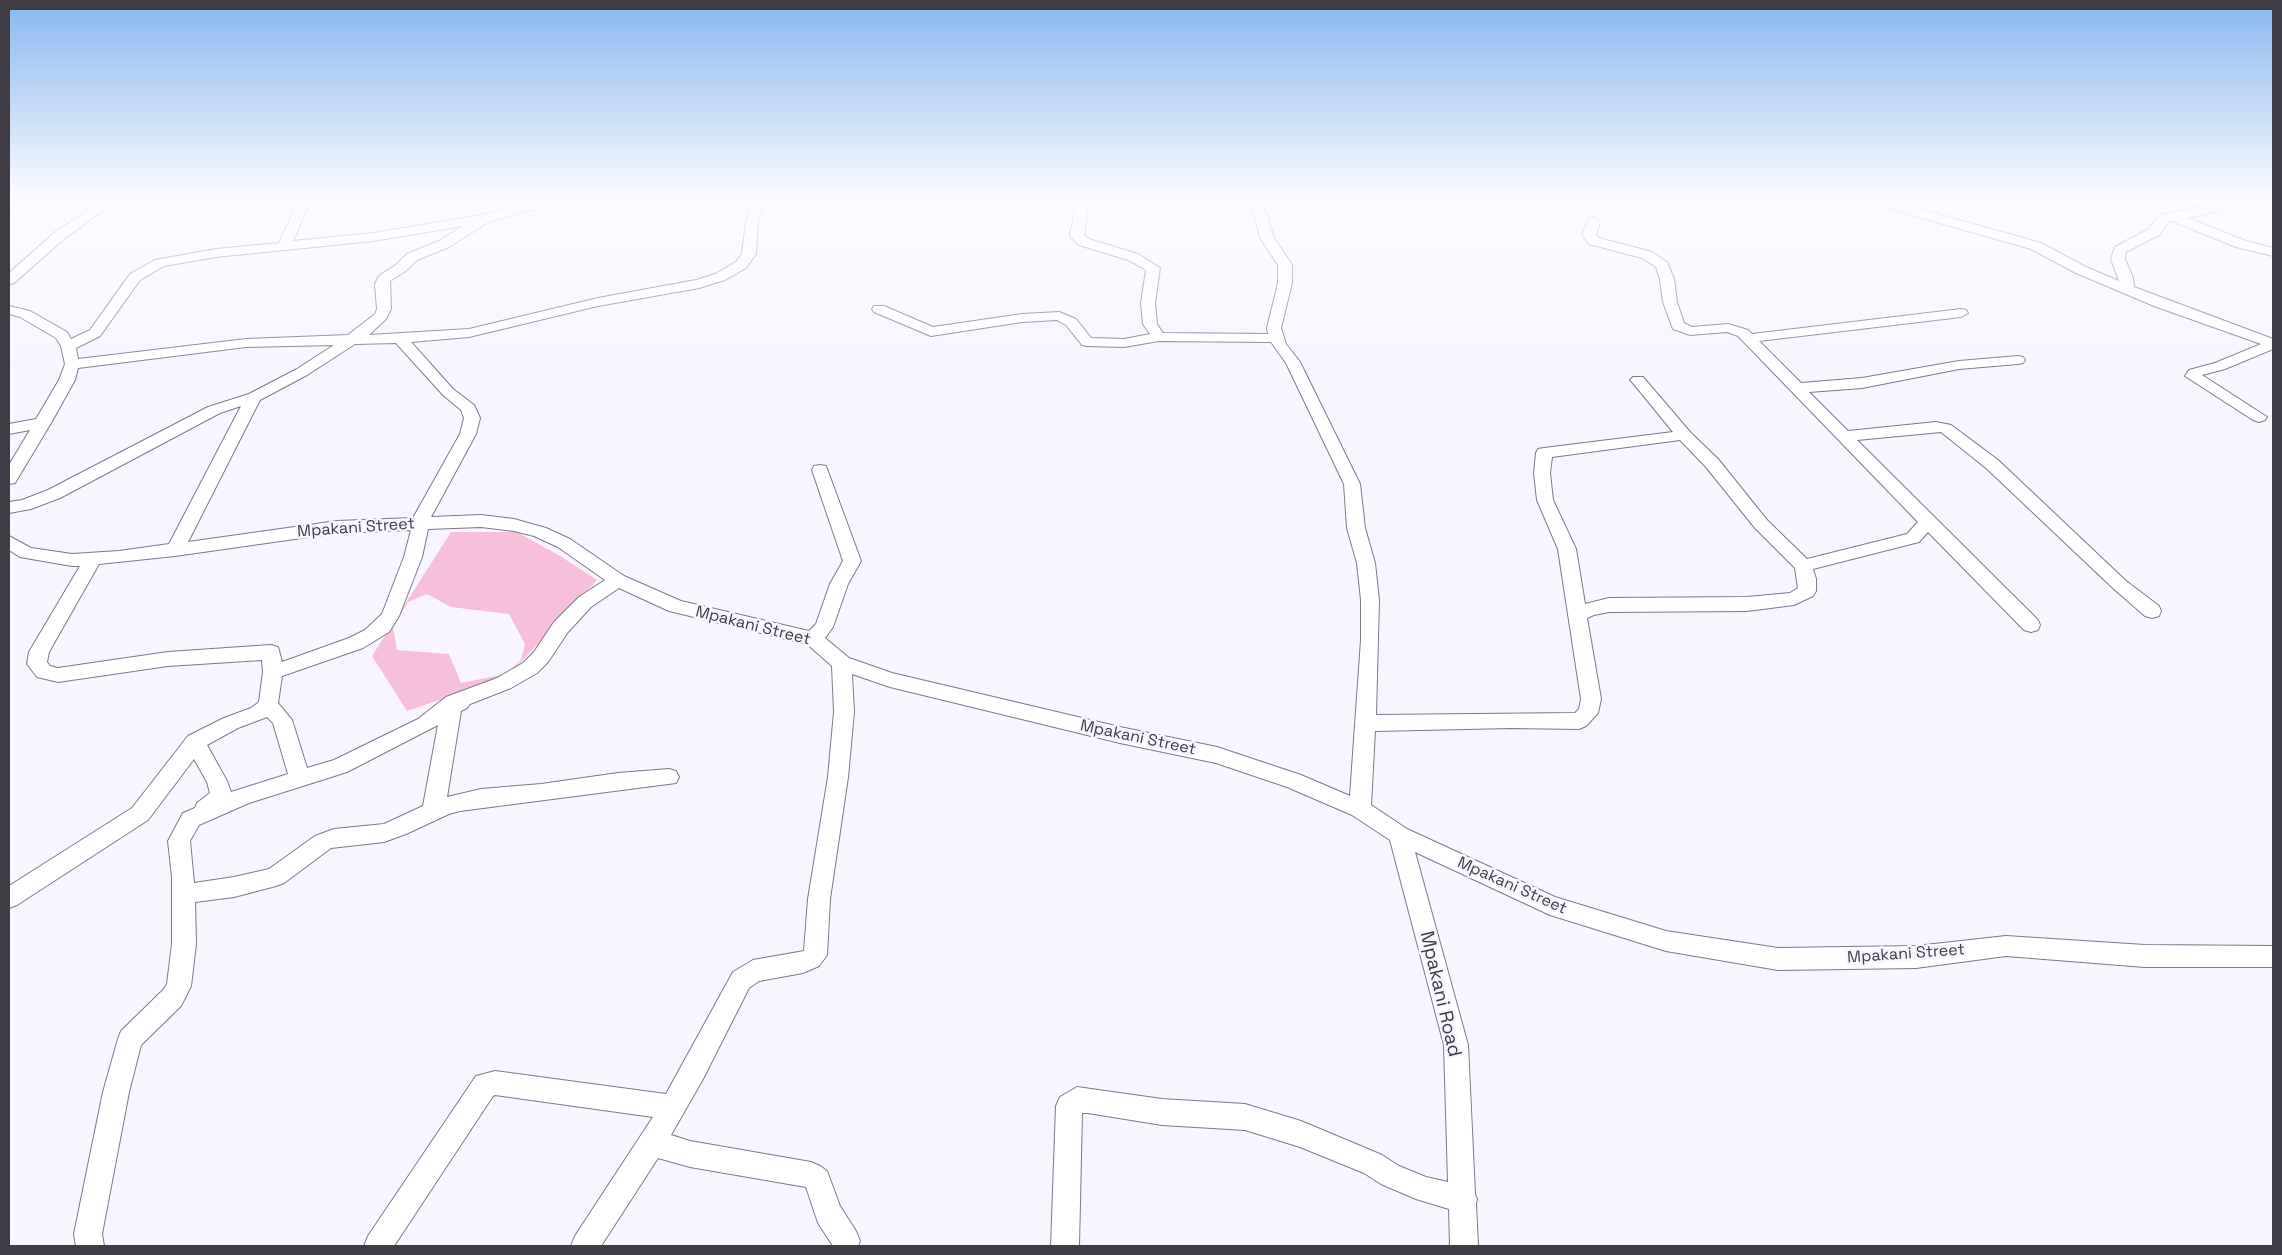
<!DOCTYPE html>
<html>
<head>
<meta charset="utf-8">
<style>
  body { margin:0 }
  #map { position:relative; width:2282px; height:1255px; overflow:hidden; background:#f9f5ff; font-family:"Space Grotesk",sans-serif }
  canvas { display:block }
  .frame { position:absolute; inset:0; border:10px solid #3e3b44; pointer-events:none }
</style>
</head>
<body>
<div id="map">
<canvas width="2282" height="1255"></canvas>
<div class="frame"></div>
</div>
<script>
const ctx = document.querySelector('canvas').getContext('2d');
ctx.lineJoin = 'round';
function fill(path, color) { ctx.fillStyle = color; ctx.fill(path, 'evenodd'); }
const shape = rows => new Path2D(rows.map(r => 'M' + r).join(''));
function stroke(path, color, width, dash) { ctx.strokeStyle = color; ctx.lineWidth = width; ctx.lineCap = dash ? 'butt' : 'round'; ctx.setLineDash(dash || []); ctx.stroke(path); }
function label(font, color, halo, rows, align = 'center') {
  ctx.font = font + ' "Space Grotesk",sans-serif'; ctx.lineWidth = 5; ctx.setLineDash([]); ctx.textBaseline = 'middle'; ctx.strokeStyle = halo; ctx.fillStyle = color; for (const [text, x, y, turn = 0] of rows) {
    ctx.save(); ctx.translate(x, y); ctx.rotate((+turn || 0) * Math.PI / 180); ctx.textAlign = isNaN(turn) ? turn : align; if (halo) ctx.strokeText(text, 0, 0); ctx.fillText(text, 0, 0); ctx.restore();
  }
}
fill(shape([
  [451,532,517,532,560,556,597,580,507,677,407,711,372,656],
  [427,594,451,607,509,614,525,644,521,660,506,674,461,683,449,654,397,650,393,628,408,602]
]), '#f8bfdb');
const minor = shape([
  [103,200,117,200,64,239,14,283,9,284,9,273,54,233,103,200],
  [299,200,311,200,293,241,373,233,482,215,539,200,558,200,556,203,488,222,449,247,417,260,407,270,390,281,391,309,386,319,369,335,469,329,598,298,696,280,715,274,736,262,742,254,746,222,754,200,766,200,758,222,756,254,746,268,725,280,699,288,598,306,469,337,411,342,453,389,474,405,480,418,476,434,431,517,481,515,514,519,546,528,570,539,624,576,681,601,809,631,816,624,830,584,843,561,812,470,814,466,820,465,826,466,861,561,848,584,833,627,825,638,849,658,892,673,1120,727,1217,747,1301,775,1350,796,1361,640,1361,600,1357,563,1347,528,1344,484,1286,363,1271,342,1159,341,1124,347,1087,346,1082,345,1066,325,1057,320,1022,322,931,336,874,312,872,309,874,306,884,306,933,327,1022,314,1059,312,1076,319,1091,338,1124,339,1150,334,1143,324,1141,303,1146,270,1128,260,1079,245,1070,236,1077,200,1089,200,1084,235,1089,239,1138,254,1160,268,1155,303,1157,324,1163,333,1268,334,1267,328,1278,283,1278,265,1260,238,1255,216,1247,200,1259,200,1267,216,1274,238,1292,265,1292,283,1281,328,1286,344,1300,362,1360,484,1365,528,1375,563,1379,600,1376,715,1575,713,1579,709,1581,699,1558,549,1537,500,1534,473,1536,453,1538,449,1544,448,1673,432,1633,383,1630,380,1633,377,1643,377,1690,432,1718,459,1767,520,1807,559,1907,534,1918,522,1738,336,1727,332,1690,335,1673,329,1663,302,1660,279,1656,267,1642,258,1589,244,1582,235,1589,219,1594,218,1600,222,1596,235,1599,238,1652,252,1667,262,1674,279,1677,302,1684,323,1692,327,1728,324,1748,330,1752,334,1961,309,1966,310,1968,313,1961,317,1759,341,1801,383,1862,378,1959,361,2018,356,2023,357,2025,360,2023,363,2018,364,1959,369,1862,388,1809,392,1848,431,1936,422,1951,425,1998,460,2126,581,2159,606,2161,611,2159,616,2152,618,2145,616,2114,589,1986,468,1941,432,1857,440,2038,620,2040,625,2038,630,2031,632,2024,630,1928,532,1919,542,1813,569,1816,579,1816,591,1813,596,1794,605,1747,611,1609,612,1594,615,1587,618,1601,699,1598,713,1586,726,1579,729,1511,728,1375,731,1371,805,1407,829,1555,897,1666,931,1778,948,1916,946,2006,936,2145,945,2273,946,2273,967,2145,967,2006,956,1916,968,1778,970,1666,951,1550,915,1415,852,1468,1045,1475,1194,1477,1199,1476,1203,1478,1246,1450,1246,1449,1209,1416,1199,1381,1184,1364,1173,1300,1147,1245,1130,1162,1125,1088,1113,1082,1113,1079,1246,1051,1246,1056,1106,1060,1097,1077,1087,1162,1099,1245,1104,1301,1121,1382,1155,1399,1166,1426,1177,1448,1182,1444,1045,1390,840,1352,815,1287,787,1216,763,1120,743,890,687,852,674,854,712,848,777,830,899,827,955,819,966,803,973,759,981,749,988,703,1079,671,1135,690,1141,811,1162,820,1166,827,1171,840,1206,856,1231,860,1241,858,1246,833,1246,818,1223,806,1187,690,1167,658,1158,601,1246,571,1246,575,1236,653,1117,495,1095,493,1096,394,1246,364,1246,368,1236,476,1076,495,1071,666,1094,733,972,753,960,804,951,808,899,828,777,834,712,832,666,807,644,669,611,619,588,591,607,568,632,548,662,537,673,511,688,470,704,467,708,461,711,447,797,481,789,541,784,618,773,669,769,676,771,679,777,676,783,460,811,449,814,406,834,384,842,331,848,284,883,276,886,234,897,195,902,196,944,191,986,181,1006,141,1045,129,1092,102,1234,104,1246,76,1246,74,1234,103,1092,118,1039,121,1031,163,990,167,984,172,944,172,877,168,841,183,813,195,808,197,803,210,793,207,782,194,759,148,820,17,905,9,908,9,886,132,808,188,736,224,718,251,708,259,702,263,672,262,660,168,666,58,682,37,677,27,664,29,652,80,566,72,566,20,557,9,550,9,536,31,548,72,554,119,551,169,544,241,406,220,413,60,498,31,509,9,513,9,502,22,500,48,490,208,407,249,394,297,369,334,345,246,347,78,368,75,380,51,423,15,483,9,484,9,465,30,430,9,434,9,424,36,419,59,380,65,364,61,346,56,338,20,317,9,314,9,306,30,311,67,332,71,339,90,330,130,274,155,260,216,249,279,243,299,200],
  [463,226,439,241,407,254,397,264,379,276,375,284,377,309,375,314,348,335,246,339,78,359,76,348,100,336,140,280,164,266,216,257,373,241,463,226],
  [396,343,443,395,461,410,464,418,460,434,413,518,337,521,188,542,260,400,307,375,355,344,396,343],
  [1680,440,1706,467,1755,528,1795,568,1798,588,1790,593,1747,597,1609,598,1585,604,1576,549,1553,500,1550,473,1552,457,1680,440],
  [481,527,514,531,534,536,558,547,605,580,579,597,554,622,534,652,523,663,497,678,446,697,418,719,334,760,307,768,292,720,278,703,282,676,363,648,389,632,399,616,422,557,428,529,481,527],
  [411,530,404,557,382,614,365,630,349,638,282,662,278,647,271,645,168,652,58,668,50,666,47,662,49,652,99,564,175,556,337,533,411,530],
  [267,717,273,723,288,774,231,792,227,781,207,745,238,728,267,717],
  [438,725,423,806,384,824,334,829,315,836,269,869,234,877,194,883,190,841,199,825,249,803,347,772,438,725],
  [814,200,843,200,837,204,820,204,814,200],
  [1828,200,1864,200,1858,204,1834,204,1828,200],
  [1880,200,1888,200,2041,243,2086,267,2119,281,2111,259,2115,247,2149,229,2160,215,2218,203,2222,204,2224,207,2222,210,2188,218,2246,241,2273,248,2273,256,2236,247,2172,221,2169,221,2159,235,2126,252,2125,259,2133,278,2134,287,2273,339,2273,349,2225,369,2202,375,2267,417,2265,420,2259,422,2253,420,2185,376,2189,370,2215,363,2261,344,2154,306,2076,273,2031,249,1880,206,1878,203,1880,200]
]);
stroke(minor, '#7f778d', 2);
fill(minor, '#fff');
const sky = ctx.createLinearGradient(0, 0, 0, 375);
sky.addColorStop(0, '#86b8ee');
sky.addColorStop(0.53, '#fcfaff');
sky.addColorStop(1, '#fcfaff00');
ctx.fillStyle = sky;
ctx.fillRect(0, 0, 2282, 375);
label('16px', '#3e3b44', '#f9f5ff', [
  ["Mpakani Street",356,528,-4],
  ["Mpakani Street",753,626,14],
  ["Mpakani Street",1138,738,12],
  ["Mpakani Street",1512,886,24],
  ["Mpakani Street",1906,954,-4]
]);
label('19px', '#3e3b44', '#f9f5ff', [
  ["Mpakani Road",1440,994,77]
]);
</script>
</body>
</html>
